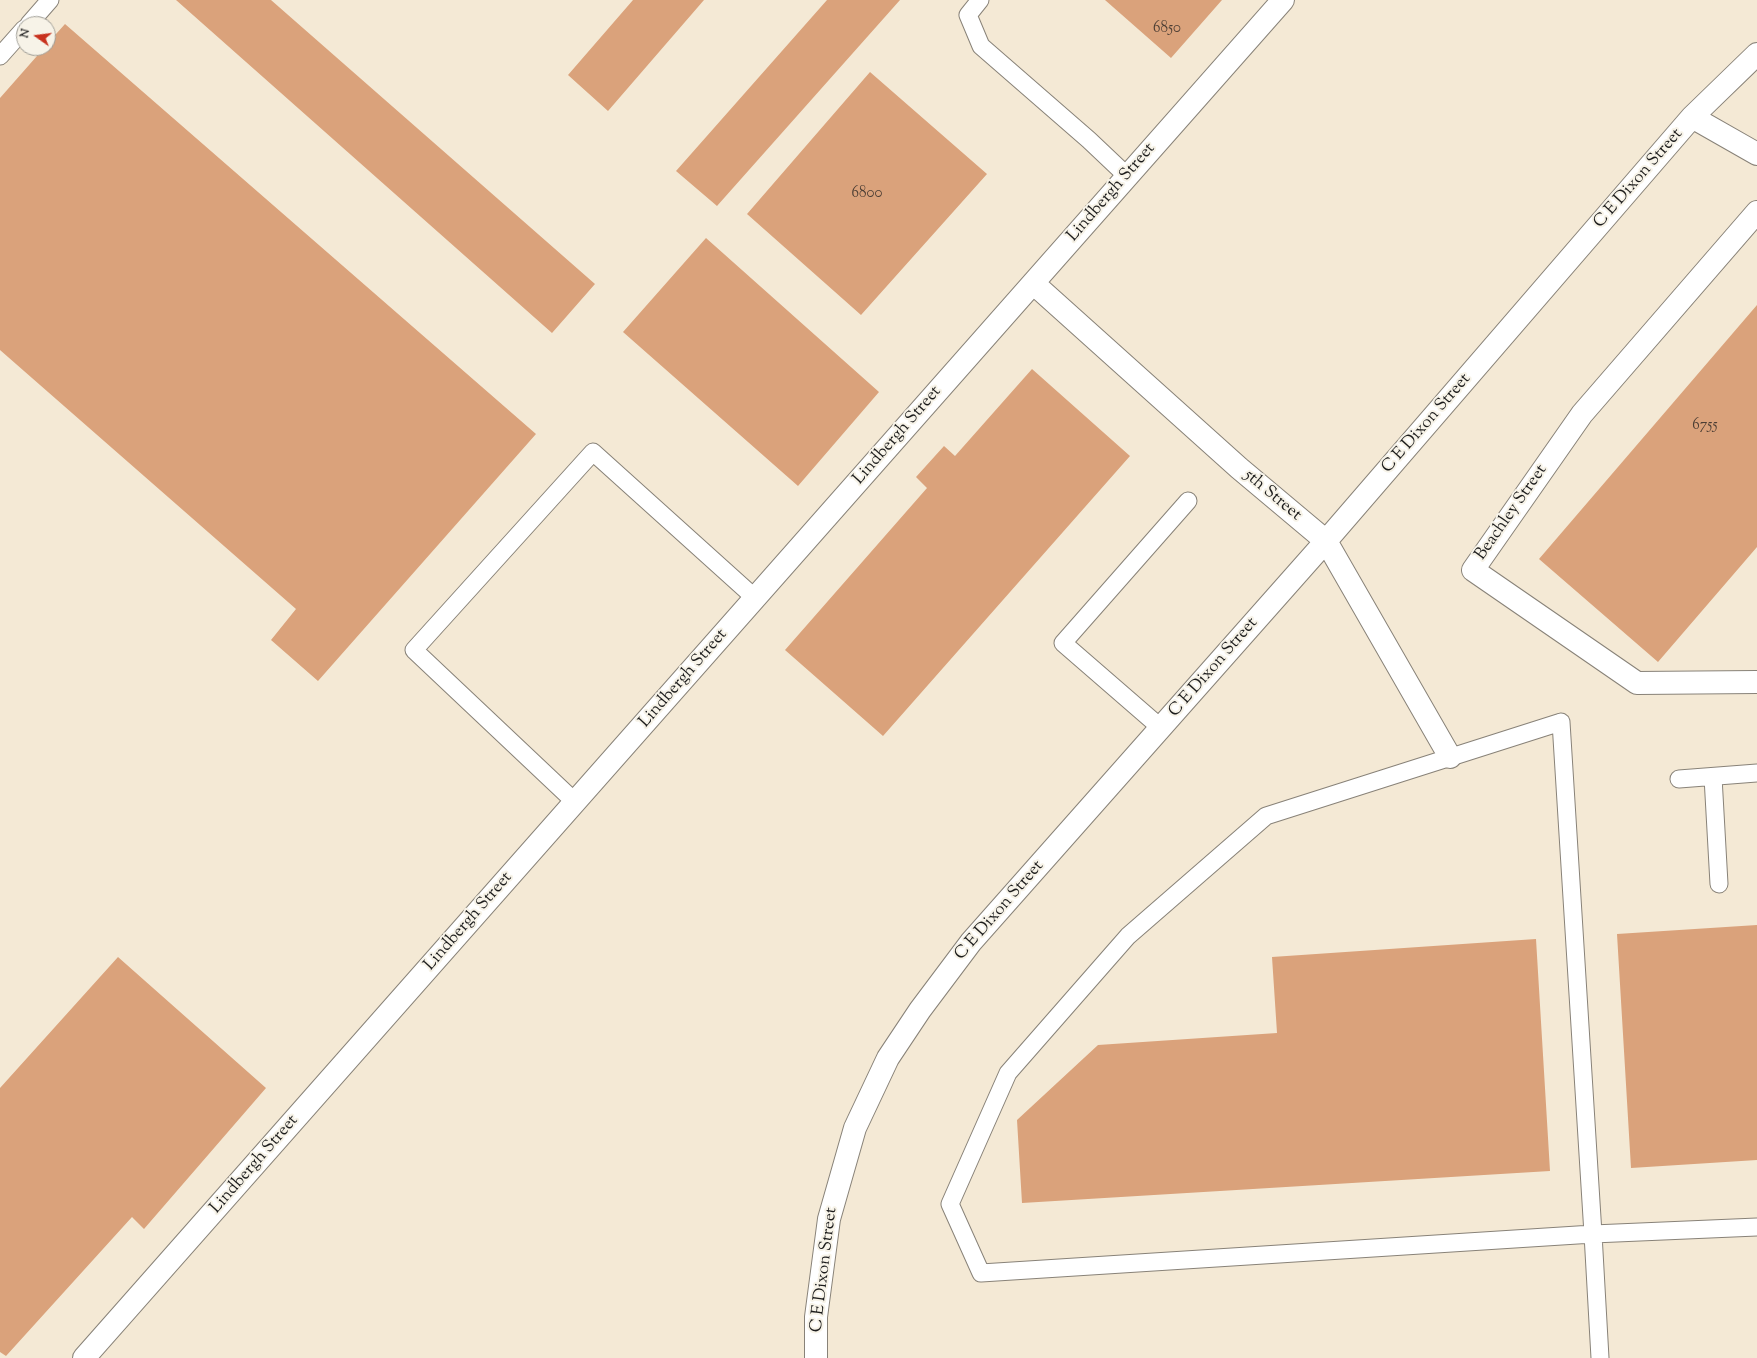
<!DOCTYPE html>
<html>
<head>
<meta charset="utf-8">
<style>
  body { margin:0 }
  #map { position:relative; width:1757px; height:1358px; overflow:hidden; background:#f4e9d5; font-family:"Sorts Mill Goudy",serif }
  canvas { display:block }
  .north { position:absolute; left:16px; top:16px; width:40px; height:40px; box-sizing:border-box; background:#f7f3e8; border:1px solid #9f9d96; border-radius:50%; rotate:284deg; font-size:11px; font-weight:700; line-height:16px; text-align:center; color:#1c1c1c }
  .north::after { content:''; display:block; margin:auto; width:14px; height:18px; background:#c8321e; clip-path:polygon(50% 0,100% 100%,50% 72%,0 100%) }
</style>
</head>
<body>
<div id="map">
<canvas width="1757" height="1358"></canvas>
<div class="north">N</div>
</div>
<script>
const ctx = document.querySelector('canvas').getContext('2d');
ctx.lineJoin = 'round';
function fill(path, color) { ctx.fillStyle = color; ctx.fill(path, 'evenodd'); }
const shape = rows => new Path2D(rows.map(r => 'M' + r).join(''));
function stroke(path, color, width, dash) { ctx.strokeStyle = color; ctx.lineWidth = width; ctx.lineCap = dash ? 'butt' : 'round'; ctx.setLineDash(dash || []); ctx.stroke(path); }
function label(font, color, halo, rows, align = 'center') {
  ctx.font = font + ' "Sorts Mill Goudy",serif'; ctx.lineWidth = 4; ctx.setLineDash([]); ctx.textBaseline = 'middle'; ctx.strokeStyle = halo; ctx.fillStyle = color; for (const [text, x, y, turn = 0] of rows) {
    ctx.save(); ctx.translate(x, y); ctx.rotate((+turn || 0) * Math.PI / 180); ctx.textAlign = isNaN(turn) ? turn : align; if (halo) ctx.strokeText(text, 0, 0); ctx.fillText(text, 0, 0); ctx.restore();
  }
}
fill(shape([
  [176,0,271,0,595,284,552,333],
  [633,0,704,0,608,111,568,75],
  [827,0,900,0,717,206,676,171],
  [1105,0,1222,0,1171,58],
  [65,24,536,434,318,681,271,640,296,609,0,350,0,98,44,48,48,48,48,43],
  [870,72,987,174,861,315,747,214],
  [706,238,879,392,798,486,623,332],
  [1757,305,1757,547,1658,662,1539,559],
  [1032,369,1130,456,883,736,785,650,927,488,916,477,944,446,955,456],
  [1757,925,1757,1160,1631,1168,1617,934],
  [1536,939,1550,1171,1022,1203,1017,1120,1098,1045,1277,1033,1272,957],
  [118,957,266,1088,144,1229,132,1217,6,1356,0,1352,0,1088]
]), '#daa27b');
const lane = shape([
  [980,0,968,15,981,46,1089,140,1127,176],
  [29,24,50,0],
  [0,56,24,29],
  [1561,722,1593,1234,981,1273,950,1204,1008,1073,1128,936,1266,816,1561,722],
  [1161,728,1063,643,1188,501],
  [1713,777,1719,884],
  [1679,779,1757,773],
  [575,802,414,650,593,452,755,598],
  [1600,1358,1593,1234,1757,1227]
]);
const street = shape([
  [1692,117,1757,154],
  [1757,212,1582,414,1473,570,1637,683,1757,682],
  [1033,283,1239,468,1326,541,1450,757],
  [84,1358,1283,0],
  [816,1358,816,1317,829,1219,855,1128,888,1058,920,1010,971,942,1326,541,1692,117,1757,54]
]);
stroke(lane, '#888278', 19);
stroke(street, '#888278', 24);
stroke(lane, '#fff', 17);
stroke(street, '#fff', 22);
label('15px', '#4c3e34', null, [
  ["6850",1167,29],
  ["6800",867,194],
  ["6755",1705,426]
]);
label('17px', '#1c1c1c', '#f7f3e8', [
  ["C E Dixon Street",1639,179,-49],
  ["Lindbergh Street",1112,193,-49],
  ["C E Dixon Street",1427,424,-49],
  ["Lindbergh Street",898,436,-49],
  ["5th Street",1272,496,40],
  ["Beachley Street",1512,513,-55],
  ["C E Dixon Street",1214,668,-49],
  ["Lindbergh Street",684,679,-49],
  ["C E Dixon Street",1000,911,-49],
  ["Lindbergh Street",469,922,-49],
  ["Lindbergh Street",255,1165,-49],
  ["C E Dixon Street",825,1270,-83]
]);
</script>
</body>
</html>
